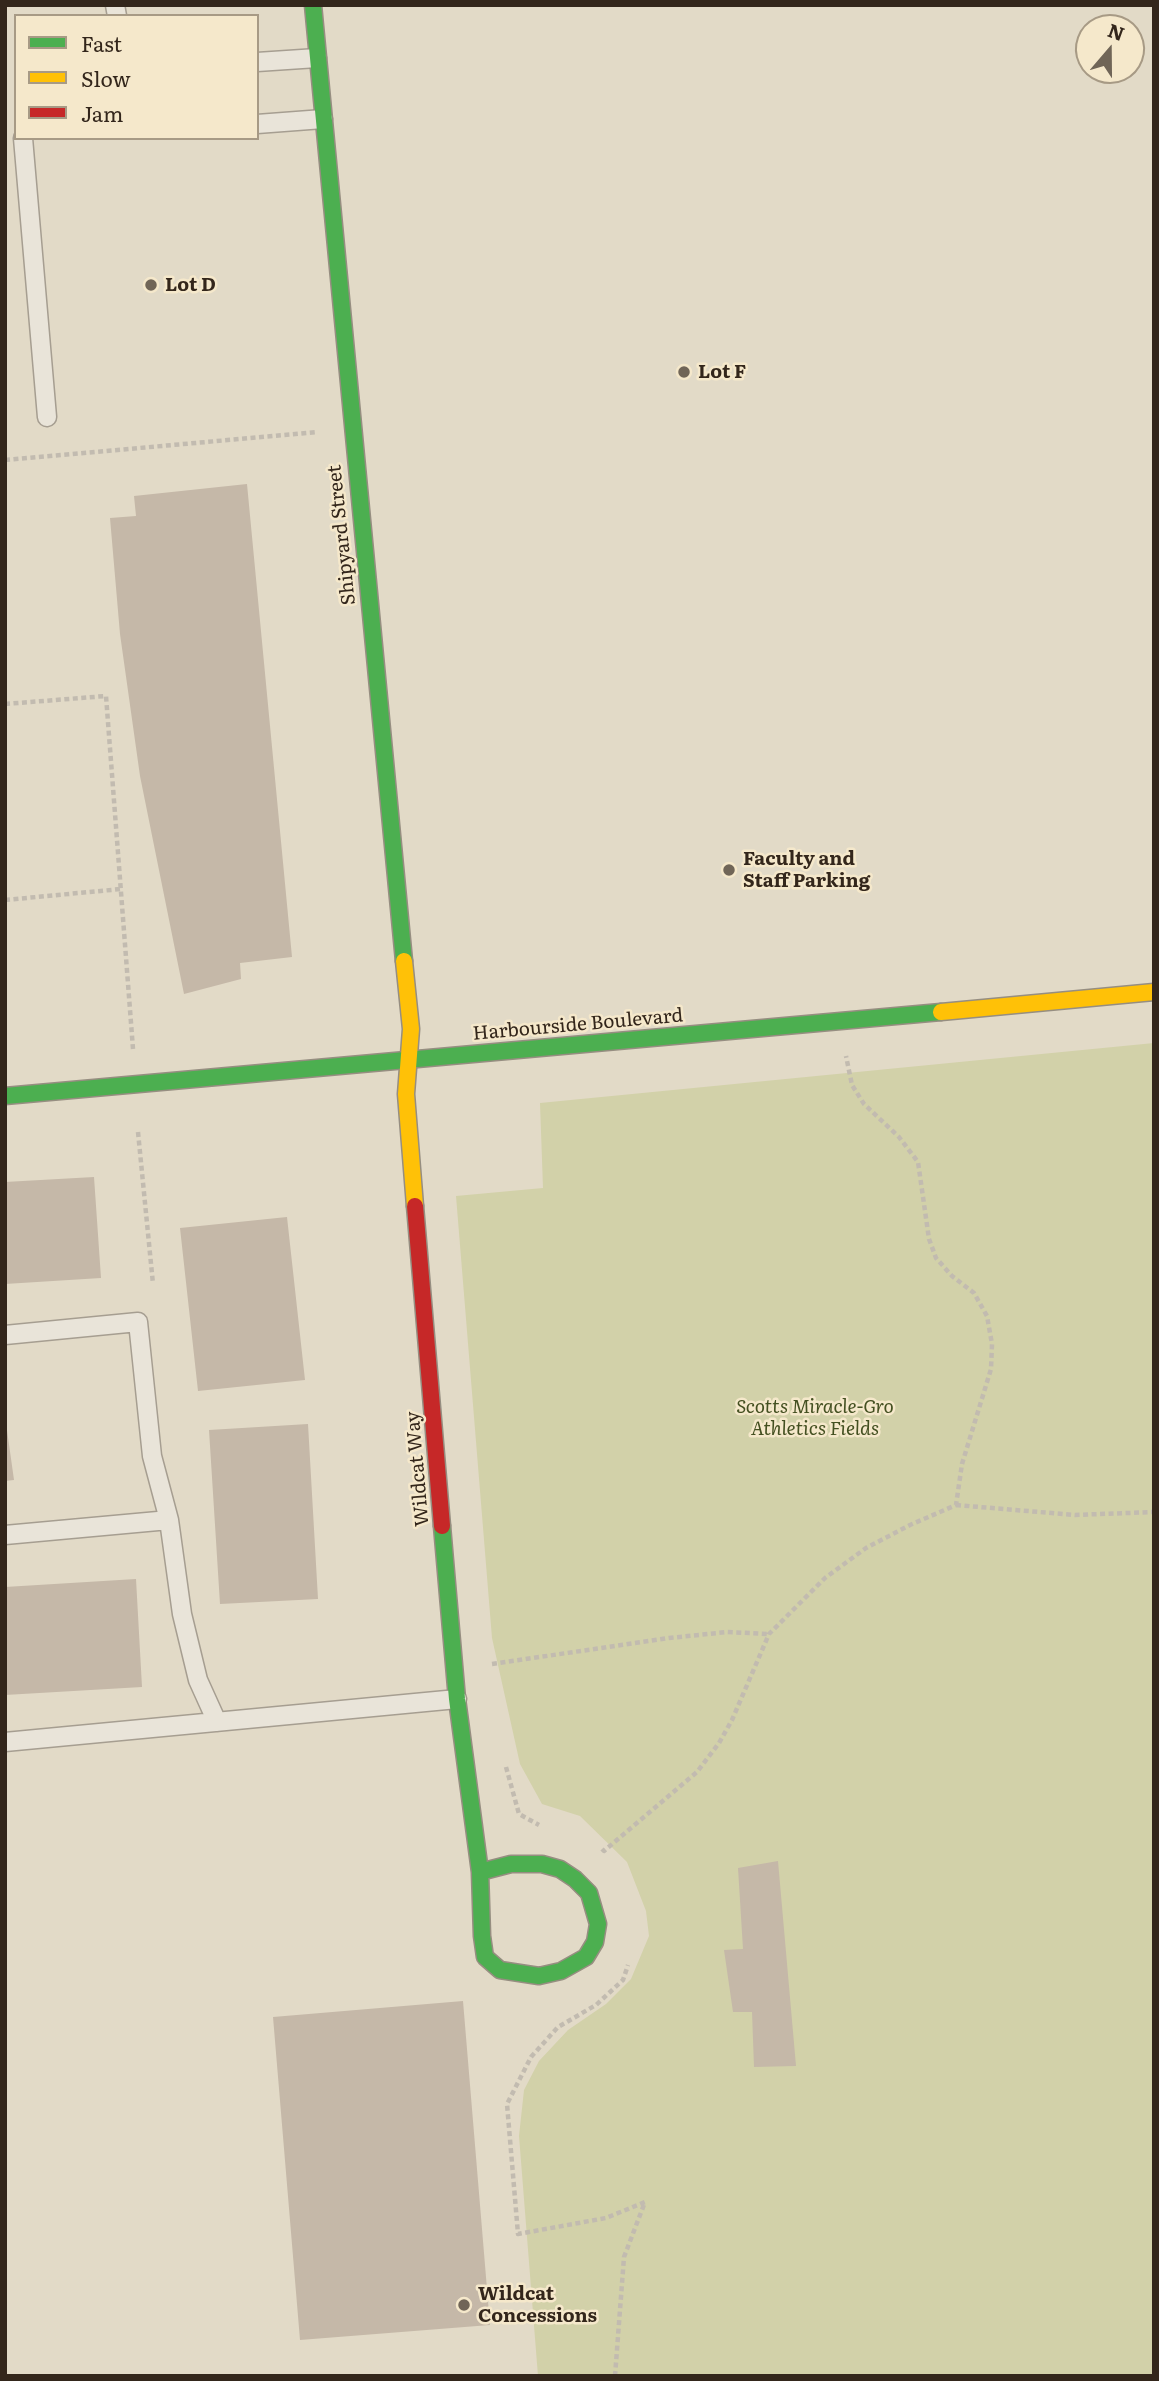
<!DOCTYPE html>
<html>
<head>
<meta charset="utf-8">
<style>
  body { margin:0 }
  #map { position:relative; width:1159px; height:2381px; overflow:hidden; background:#e2dac7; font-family:Literata,serif }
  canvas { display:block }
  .frame { position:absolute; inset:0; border:7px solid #33261b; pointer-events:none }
  .legend { position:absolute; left:14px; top:14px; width:245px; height:126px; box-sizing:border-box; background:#f5e8cb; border:2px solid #a79a85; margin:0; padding:9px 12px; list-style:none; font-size:21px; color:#33261b }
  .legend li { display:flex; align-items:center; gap:14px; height:35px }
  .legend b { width:35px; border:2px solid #a79a85 }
  .north { position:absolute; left:1075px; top:14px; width:70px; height:70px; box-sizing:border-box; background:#f5e8cb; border:2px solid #a79a85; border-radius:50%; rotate:20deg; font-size:19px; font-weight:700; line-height:28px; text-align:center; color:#33261b }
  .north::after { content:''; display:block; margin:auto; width:24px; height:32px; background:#706557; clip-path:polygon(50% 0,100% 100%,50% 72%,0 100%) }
</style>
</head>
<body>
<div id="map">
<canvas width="1159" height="2381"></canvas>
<div class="frame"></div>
<ul class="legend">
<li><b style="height:9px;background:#4caf50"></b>Fast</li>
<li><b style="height:9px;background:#ffc107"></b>Slow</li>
<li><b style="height:9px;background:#c62828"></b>Jam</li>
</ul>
<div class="north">N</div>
</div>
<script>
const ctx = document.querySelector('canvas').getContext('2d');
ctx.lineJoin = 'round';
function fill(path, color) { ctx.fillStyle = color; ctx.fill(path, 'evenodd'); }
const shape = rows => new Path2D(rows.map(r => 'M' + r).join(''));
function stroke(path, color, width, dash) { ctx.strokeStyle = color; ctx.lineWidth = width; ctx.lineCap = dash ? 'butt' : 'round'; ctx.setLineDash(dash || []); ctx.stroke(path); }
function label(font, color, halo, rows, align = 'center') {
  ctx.font = font + ' Literata,serif'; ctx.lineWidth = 5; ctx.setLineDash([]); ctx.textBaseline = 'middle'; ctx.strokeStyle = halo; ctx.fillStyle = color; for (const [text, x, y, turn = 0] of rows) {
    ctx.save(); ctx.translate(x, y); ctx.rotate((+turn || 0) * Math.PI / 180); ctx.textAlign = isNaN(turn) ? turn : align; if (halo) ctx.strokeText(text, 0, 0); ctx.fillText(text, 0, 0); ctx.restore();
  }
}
fill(shape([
  [1154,1043,1154,2376,538,2376,519,2136,524,2090,539,2061,568,2030,606,2004,631,1979,649,1936,646,1911,627,1862,580,1816,542,1804,520,1764,492,1638,456,1196,543,1188,540,1103]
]), '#d2d1a9');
fill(shape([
  [247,484,292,957,240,963,241,979,184,994,140,776,120,634,110,518,136,516,134,496],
  [94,1177,101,1278,5,1284,5,1182],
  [287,1217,305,1380,198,1391,180,1228],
  [5,1416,14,1480,5,1481],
  [308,1424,318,1599,220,1604,209,1430],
  [136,1579,142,1687,5,1695,5,1587],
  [778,1861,796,2066,754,2067,752,2012,733,2012,724,1950,743,1949,738,1868],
  [463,2001,490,2325,300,2340,273,2017]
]), '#c5b8a8');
const lane = shape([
  [115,5,117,16],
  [257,62,317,58],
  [257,124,323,119],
  [23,138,47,417],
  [5,1335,138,1322,152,1456,169,1520,182,1614,198,1680,217,1722],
  [5,1535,169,1520],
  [5,1742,457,1699]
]);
const fast = shape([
  [313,5,404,961],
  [5,1096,941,1012],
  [442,1526,457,1699,480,1872,482,1936,485,1957,500,1970,539,1976,561,1971,586,1957,595,1942,598,1924,589,1893,575,1879,560,1869,542,1864,511,1864,480,1872]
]);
const slow = shape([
  [404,961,411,1029,406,1094,415,1206],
  [941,1012,1154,992]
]);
const jam = shape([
  [415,1206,442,1526]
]);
stroke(lane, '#a69e91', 21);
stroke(fast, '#968e81', 19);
stroke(slow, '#968e81', 19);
stroke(jam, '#968e81', 19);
stroke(shape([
  [5,460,318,432],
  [5,704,106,696,133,1049],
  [5,900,121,889],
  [138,1132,153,1284],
  [956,1505,1075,1515,1154,1512],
  [492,1664,669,1638,727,1632,769,1634],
  [506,1767,519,1814,539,1825],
  [602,1849,604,1851,697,1772,719,1743,732,1720,769,1634,825,1578,866,1548,910,1525,956,1505,962,1464,991,1369,992,1344,987,1316,974,1293,952,1276,936,1258,929,1239,918,1162,899,1137,864,1104,852,1085,846,1056],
  [615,2376,624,2257,645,2202,606,2218,518,2234,507,2104,531,2057,558,2027,596,2005,623,1980,628,1965]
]), '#c2bbb0', 4.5, [5, 3.5]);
stroke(lane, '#e9e4d9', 18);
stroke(fast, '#4caf50', 16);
stroke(slow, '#ffc107', 16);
stroke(jam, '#c62828', 16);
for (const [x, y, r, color] of [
  [151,285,7,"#706557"],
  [684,372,7,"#706557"],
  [729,870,7,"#706557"],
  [464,2305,7,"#706557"]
]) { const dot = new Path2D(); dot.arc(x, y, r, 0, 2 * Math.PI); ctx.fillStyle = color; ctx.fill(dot); stroke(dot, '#f5e8cb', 2.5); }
label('bold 19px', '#33261b', '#f5e8cb', [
  ["Lot D",165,285],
  ["Lot F",698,372],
  ["Faculty and",743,859],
  ["Staff Parking",743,881],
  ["Wildcat",478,2294],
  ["Concessions",478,2316]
], 'left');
label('19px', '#33261b', '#f5e8cb', [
  ["Shipyard Street",342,535,-96],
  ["Harbourside Boulevard",578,1025,-5],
  ["Wildcat Way",418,1469,-95]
]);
label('italic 19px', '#445021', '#f5e8cb', [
  ["Scotts Miracle-Gro",815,1407],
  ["Athletics Fields",815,1429]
]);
</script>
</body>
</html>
